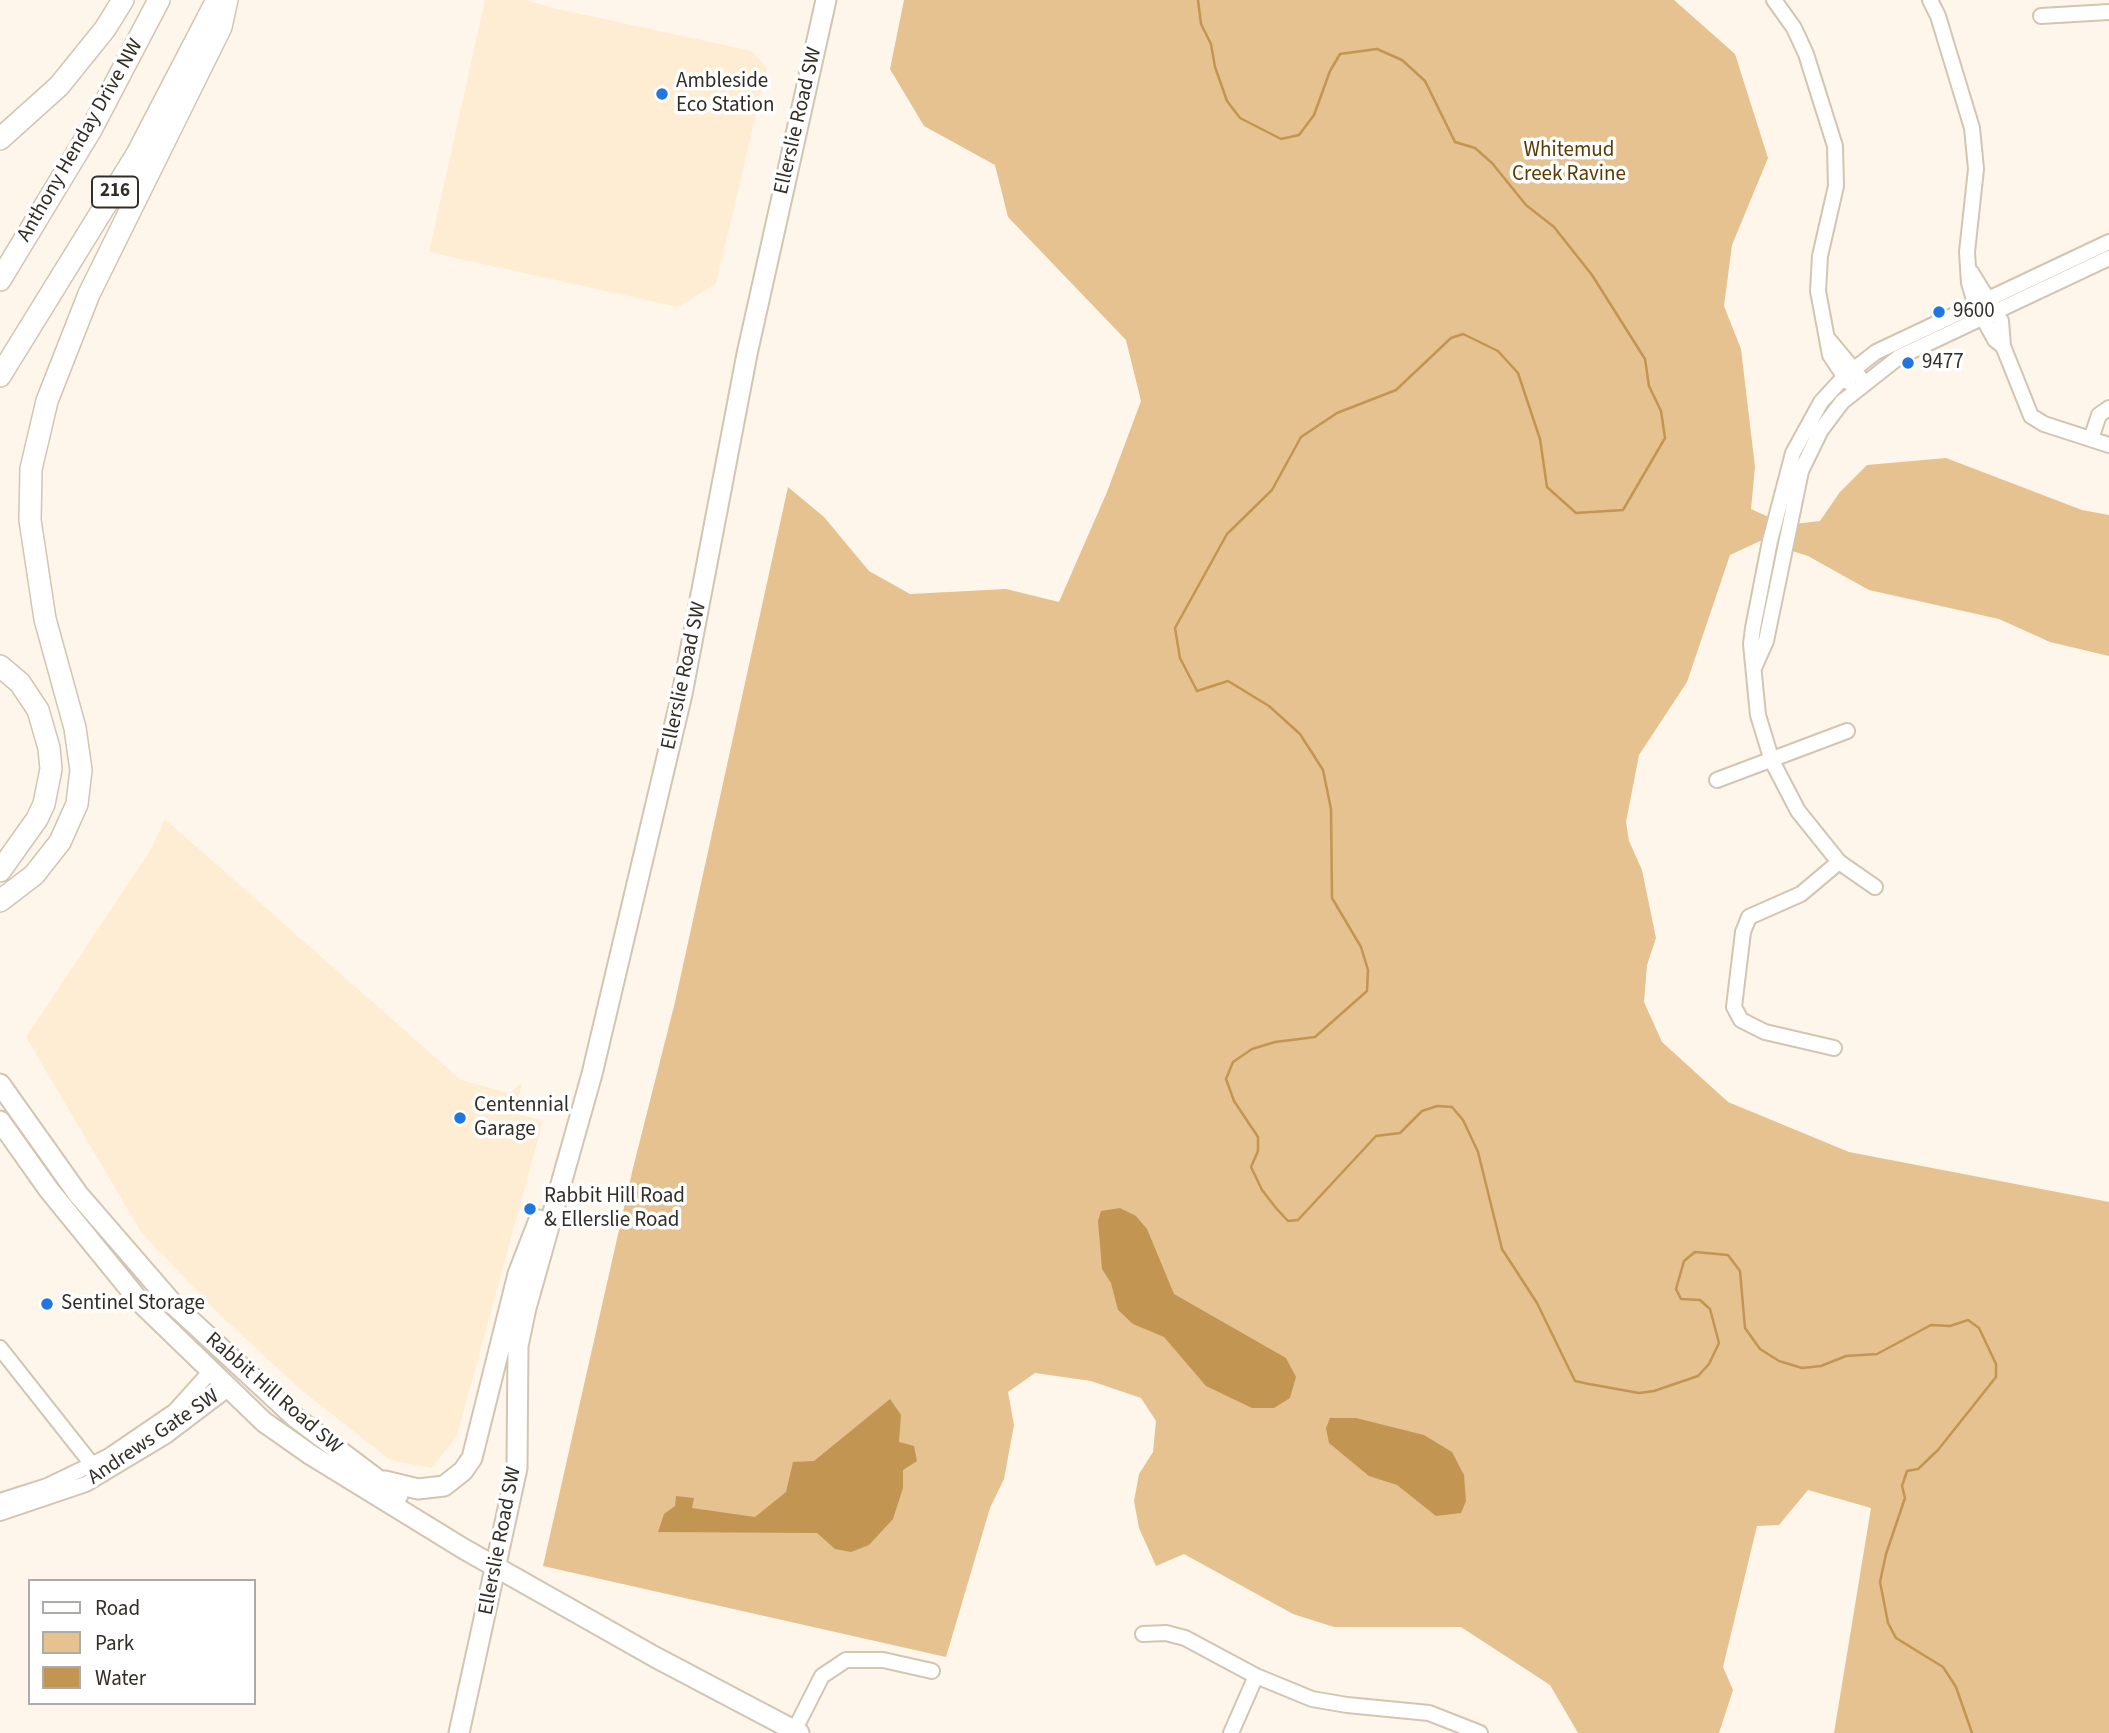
<!DOCTYPE html>
<html>
<head>
<meta charset="utf-8">
<style>
  body { margin:0 }
  #map { position:relative; width:2109px; height:1733px; overflow:hidden; background:#fef6eb; font-family:"Source Sans 3",sans-serif }
  canvas { display:block }
  .legend { position:absolute; left:28px; top:1579px; width:228px; height:126px; box-sizing:border-box; background:#fff; border:2px solid #adaba8; margin:0; padding:9px 12px; list-style:none; font-size:21px; color:#322d26 }
  .legend li { display:flex; align-items:center; gap:14px; height:35px }
  .legend b { width:35px; border:2px solid #adaba8 }
</style>
</head>
<body>
<div id="map">
<canvas width="2109" height="1733"></canvas>
<ul class="legend">
<li><b style="height:9px;background:#fff"></b>Road</li>
<li><b style="height:19px;background:#e5c28f"></b>Park</li>
<li><b style="height:19px;background:#c29652"></b>Water</li>
</ul>
</div>
<script>
const ctx = document.querySelector('canvas').getContext('2d');
ctx.lineJoin = 'round';
function fill(path, color) { ctx.fillStyle = color; ctx.fill(path, 'evenodd'); }
const shape = rows => new Path2D(rows.map(r => 'M' + r).join(''));
function stroke(path, color, width, dash) { ctx.strokeStyle = color; ctx.lineWidth = width; ctx.lineCap = dash ? 'butt' : 'round'; ctx.setLineDash(dash || []); ctx.stroke(path); }
function label(font, color, halo, rows, align = 'center') {
  ctx.font = font + ' "Source Sans 3",sans-serif'; ctx.lineWidth = 7; ctx.setLineDash([]); ctx.textBaseline = 'middle'; ctx.strokeStyle = halo; ctx.fillStyle = color; for (const [text, x, y, turn = 0] of rows) {
    ctx.save(); ctx.translate(x, y); ctx.rotate((+turn || 0) * Math.PI / 180); ctx.textAlign = isNaN(turn) ? turn : align; if (halo) ctx.strokeText(text, 0, 0); ctx.fillText(text, 0, 0); ctx.restore();
  }
}
fill(shape([
  [485,0,526,0,553,8,752,51,767,68,716,284,678,307,429,252],
  [165,819,461,1080,509,1093,522,1083,515,1113,543,1121,457,1436,432,1468,390,1460,300,1389,216,1311,141,1232,26,1037,151,849]
]), '#ffedd3');
fill(shape([
  [904,0,1674,0,1735,54,1768,158,1732,245,1724,306,1741,349,1755,467,1751,509,1786,525,1820,521,1840,492,1867,465,1946,458,2082,510,2109,515,2109,656,2050,642,1999,619,1869,590,1808,556,1760,541,1730,555,1687,682,1639,755,1626,822,1629,841,1642,870,1656,938,1647,965,1644,1002,1662,1042,1728,1102,1849,1152,2109,1202,2109,1733,1834,1733,1871,1508,1808,1490,1779,1525,1757,1526,1723,1667,1733,1690,1719,1733,1578,1733,1550,1685,1461,1627,1334,1627,1293,1614,1184,1554,1156,1566,1139,1528,1134,1501,1139,1474,1153,1452,1156,1421,1141,1398,1091,1381,1035,1373,1008,1392,1014,1425,1004,1479,990,1508,946,1657,543,1566,633,1168,675,1002,788,487,824,517,869,571,910,594,1006,589,1059,602,1107,492,1141,401,1126,340,1008,217,995,165,924,126,890,69]
]), '#e5c28f');
fill(shape([
  [1120,1208,1136,1216,1147,1229,1174,1294,1286,1358,1296,1377,1290,1398,1274,1408,1252,1408,1206,1386,1164,1337,1133,1324,1118,1310,1111,1283,1102,1269,1098,1221,1101,1211],
  [890,1399,901,1415,899,1442,914,1446,917,1461,903,1470,903,1488,893,1519,869,1545,851,1552,835,1549,817,1533,658,1532,664,1514,675,1506,676,1496,694,1498,692,1508,755,1517,786,1492,793,1462,814,1461],
  [1330,1418,1356,1418,1424,1435,1452,1452,1464,1475,1466,1501,1461,1513,1436,1516,1397,1485,1369,1476,1329,1443,1326,1428]
]), '#c29652');
stroke(shape([
  [1198,0,1201,24,1211,44,1215,67,1227,101,1240,118,1281,139,1299,135,1314,115,1330,71,1340,54,1377,49,1402,60,1425,81,1455,142,1475,148,1492,163,1526,205,1554,227,1592,275,1645,359,1649,386,1661,411,1665,438,1623,510,1576,513,1547,487,1540,439,1518,373,1498,351,1463,334,1451,338,1396,390,1337,413,1301,437,1272,490,1227,534,1175,628,1180,658,1197,691,1228,681,1269,706,1300,734,1323,770,1331,809,1332,898,1361,947,1368,970,1367,991,1315,1037,1275,1042,1252,1049,1233,1062,1226,1079,1234,1101,1258,1137,1258,1151,1251,1167,1262,1190,1276,1208,1288,1221,1298,1220,1376,1136,1400,1133,1422,1111,1437,1106,1452,1107,1463,1120,1478,1152,1502,1249,1537,1303,1575,1381,1589,1384,1639,1393,1654,1391,1698,1376,1709,1364,1719,1343,1710,1309,1700,1300,1681,1299,1676,1289,1684,1261,1695,1252,1728,1255,1740,1271,1745,1328,1760,1349,1779,1361,1802,1368,1821,1366,1846,1356,1877,1354,1931,1325,1950,1326,1968,1320,1979,1328,1996,1364,1996,1377,1938,1450,1918,1469,1907,1471,1902,1486,1905,1498,1886,1554,1880,1582,1888,1623,1896,1638,1943,1667,1956,1687,1972,1733]
]), '#c29652', 2.5);
const minor = shape([
  [1774,0,1794,28,1806,54,1835,146,1836,186,1820,256,1818,291,1830,355,1848,382],
  [1930,0,1938,16,1972,128,1976,169,1967,252,1969,283,1975,303,1995,340,2003,346,2031,416,2044,424,2109,445],
  [2041,16,2109,12],
  [1971,272,2001,321,2003,346],
  [1829,340,1859,376],
  [2091,439,2099,415,2109,408],
  [1755,666,1766,641,1801,471,1821,430,1842,402,1899,357,2109,258],
  [1717,780,1847,731],
  [1875,887,1839,862,1798,811,1772,761,1758,715,1751,644,1753,628,1770,541,1793,453,1821,402,1844,377,1876,352,2109,242],
  [1834,1048,1765,1032,1741,1020,1734,1007,1743,932,1749,917,1801,894,1839,862],
  [0,1348,98,1472],
  [0,1501,47,1486,109,1456,175,1411,210,1372],
  [0,1513,86,1484,166,1436,228,1389],
  [1143,1634,1166,1633,1185,1638,1256,1676,1312,1699,1347,1705,1429,1713,1480,1733],
  [794,1731,822,1676,846,1660,883,1660,932,1671],
  [1231,1733,1256,1676]
]);
const major = shape([
  [0,1084,78,1194,174,1305,296,1418,398,1495],
  [0,1121,49,1190,141,1303,264,1422,311,1455,464,1549,655,1657,799,1733],
  [385,1481,418,1489,444,1486,463,1471,472,1458,518,1274,539,1220],
  [459,1733,517,1468,518,1346,526,1308,592,1074,682,694,747,354,826,0]
]);
const highway = shape([
  [0,139,59,86,105,29,123,0],
  [0,280,92,128,159,0],
  [0,376,137,154,217,0],
  [0,666,20,683,38,710,49,748,51,769,44,804,37,819,0,871],
  [0,901,34,875,60,842,77,804,81,770,75,728,45,619,30,520,31,469,47,401,89,294,221,27,227,0]
]);
stroke(minor, '#d2c5b2', 18);
stroke(major, '#d2c5b2', 23);
stroke(highway, '#d2c5b2', 24);
stroke(minor, '#fff', 14);
stroke(major, '#fff', 19);
stroke(highway, '#fff', 21);
for (const [x, y, r, color] of [
  [662,94,7,"#2176e0"],
  [1939,312,7,"#2176e0"],
  [1908,363,7,"#2176e0"],
  [460,1118,7,"#2176e0"],
  [530,1209,7,"#2176e0"],
  [47,1304,7,"#2176e0"]
]) { const dot = new Path2D(); dot.arc(x, y, r, 0, 2 * Math.PI); ctx.fillStyle = color; ctx.fill(dot); stroke(dot, '#fff', 2.5); }
for (const [x, y, w] of [
  [115,192,46]
]) { const box = new Path2D(); box.roundRect(x - w / 2, y - 15.5, w, 31, 5); ctx.fillStyle = '#fff'; ctx.fill(box); stroke(box, '#322d26', 2); }
label('bold 19px', '#322d26', null, [
  ["216",115,192]
]);
label('21px', '#322d26', '#fff', [
  ["Ambleside",676,82],
  ["Eco Station",676,106],
  ["9600",1953,312],
  ["9477",1922,363],
  ["Centennial",474,1106],
  ["Garage",474,1130],
  ["Rabbit Hill Road",544,1197],
  ["& Ellerslie Road",544,1221],
  ["Sentinel Storage",61,1304]
], 'left');
label('21px', '#322d26', '#fff', [
  ["Ellerslie Road SW",799,121,-77],
  ["Anthony Henday Drive NW",81,141,-60],
  ["Ellerslie Road SW",685,676,-78],
  ["Rabbit Hill Road SW",273,1394,41],
  ["Andrews Gate SW",154,1438,-34],
  ["Ellerslie Road SW",501,1541,-79]
]);
label('21px', '#593b01', '#fff', [
  ["Whitemud",1569,151],
  ["Creek Ravine",1569,175]
]);
</script>
</body>
</html>
